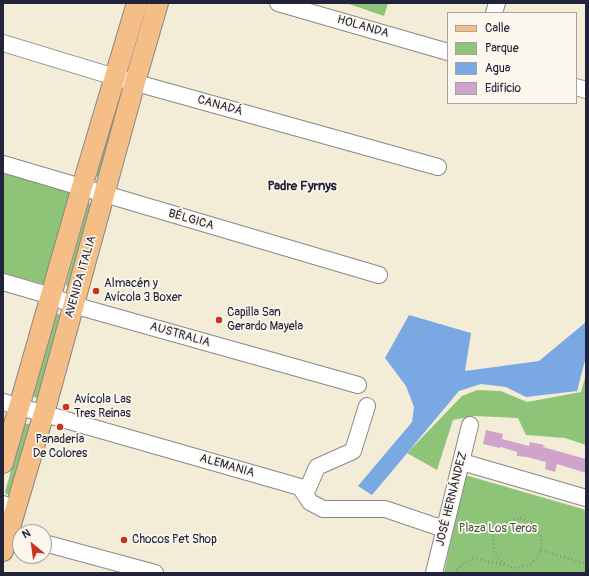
<!DOCTYPE html>
<html>
<head>
<meta charset="utf-8">
<style>
  body { margin:0 }
  #map { position:relative; width:589px; height:576px; overflow:hidden; background:#f3edd7; font-family:Pangolin,sans-serif }
  canvas { display:block }
  .frame { position:absolute; inset:0; border:4px solid #22223b; pointer-events:none }
  .legend { position:absolute; left:447px; top:12px; width:130px; height:92px; box-sizing:border-box; background:#fbf7ec; border:1px solid #a4a2a5; margin:0; padding:5px 7px; list-style:none; font-size:12px; color:#22223b }
  .legend li { display:flex; align-items:center; gap:8px; height:20px }
  .legend b { width:20px; border:1px solid #a4a2a5 }
  .north { position:absolute; left:12px; top:524px; width:40px; height:40px; box-sizing:border-box; background:#fbf7ec; border:1px solid #a4a2a5; border-radius:50%; rotate:331deg; font-size:11px; font-weight:700; line-height:16px; text-align:center; color:#22223b }
  .north::after { content:''; display:block; margin:auto; width:14px; height:18px; background:#c8321e; clip-path:polygon(50% 0,100% 100%,50% 72%,0 100%) }
</style>
</head>
<body>
<div id="map">
<canvas width="589" height="576"></canvas>
<div class="frame"></div>
<ul class="legend">
<li><b style="height:5px;background:#f6be87"></b>Calle</li>
<li><b style="height:11px;background:#8ec477"></b>Parque</li>
<li><b style="height:11px;background:#79a8e3"></b>Agua</li>
<li><b style="height:11px;background:#cfa3cb"></b>Edificio</li>
</ul>
<div class="north">N</div>
</div>
<script>
const ctx = document.querySelector('canvas').getContext('2d');
ctx.lineJoin = 'round';
function fill(path, color) { ctx.fillStyle = color; ctx.fill(path, 'evenodd'); }
const shape = rows => new Path2D(rows.map(r => 'M' + r).join(''));
function stroke(path, color, width, dash) { ctx.strokeStyle = color; ctx.lineWidth = width; ctx.lineCap = dash ? 'butt' : 'round'; ctx.setLineDash(dash || []); ctx.stroke(path); }
function label(font, color, halo, rows, align = 'center') {
  ctx.font = font + ' Pangolin,sans-serif'; ctx.lineWidth = 3.5; ctx.setLineDash([]); ctx.textBaseline = 'middle'; ctx.strokeStyle = halo; ctx.fillStyle = color; for (const [text, x, y, turn = 0] of rows) {
    ctx.save(); ctx.translate(x, y); ctx.rotate((+turn || 0) * Math.PI / 180); ctx.textAlign = isNaN(turn) ? turn : align; if (halo) ctx.strokeText(text, 0, 0); ctx.fillText(text, 0, 0); ctx.restore();
  }
}
fill(shape([
  [346,3,388,3,384,16],
  [121,91,124,91,101,177,96,176,95,174,119,92],
  [3,171,75,192,47,285,3,273],
  [91,203,93,203,71,287,67,286,66,284,88,204],
  [58,314,61,315,38,398,34,397,33,395,56,315],
  [586,374,586,445,565,438,526,435,518,418,474,416,453,420,437,470,407,453,462,396,477,390,501,391,527,402,581,392],
  [24,424,29,424,31,426,10,496,6,494,5,492],
  [465,475,586,510,586,573,444,573]
]), '#8ec477');
fill(shape([
  [409,315,471,333,465,371,539,361,586,322,586,357,577,391,526,397,506,387,481,384,459,391,372,495,358,486,412,422,414,407,406,386,385,358]
]), '#79a8e3');
fill(shape([
  [486,430,503,434,502,439,529,446,530,442,544,445,543,447,586,459,586,473,557,464,555,472,545,469,546,462,527,457,517,456,517,452,501,447,500,448,483,444]
]), '#cfa3cb');
const minor = shape([
  [278,3,448,52],
  [494,13,497,3],
  [3,43,115,77,438,167],
  [576,87,586,90],
  [3,164,379,275],
  [3,282,51,296,73,305,358,385],
  [3,402,300,487,310,502,323,509,385,509,444,529],
  [462,462,586,498],
  [305,495,317,467,353,451,367,406],
  [3,504,15,508],
  [44,543,155,573],
  [434,573,470,425]
]);
const major = shape([
  [3,463,82,187,137,3],
  [3,551,44,413,135,82,158,3]
]);
stroke(minor, '#8a8889', 18);
stroke(major, '#8a8889', 22);
stroke(shape([
  [520,518,532,523,541,536,541,550,536,559,529,565,517,568,510,567,501,562,494,552,493,536,501,524,520,518],
  [541,550,586,564],
  [454,573,462,564,474,558,507,566]
]), '#8a8889', 2, [1, 3]);
stroke(minor, '#fff', 16);
stroke(major, '#f6be87', 20);
for (const [x, y, r, color] of [
  [96,291,4,"#c8321e"],
  [219,320,4,"#c8321e"],
  [66,407,4,"#c8321e"],
  [60,427,4,"#c8321e"],
  [124,540,4,"#c8321e"]
]) { const dot = new Path2D(); dot.arc(x, y, r, 0, 2 * Math.PI); ctx.fillStyle = color; ctx.fill(dot); stroke(dot, '#fbf7ec', 1.5); }
label('12px', '#22223b', '#fbf7ec', [
  ["HOLANDA",363,27,16],
  ["CANADÁ",220,106,16],
  ["BÉLGICA",191,220,16],
  ["AVENIDA ITALIA",81,277,-74],
  ["AUSTRALIA",180,335,16],
  ["ALEMANIA",227,466,16],
  ["JOSÉ HERNÁNDEZ",452,499,-76]
]);
label('12px', '#22223b', '#fbf7ec', [
  ["Almacén y",104,284],
  ["Avícola 3 Boxer",104,298],
  ["Capilla San",227,313],
  ["Gerardo Mayela",227,327],
  ["Avícola Las",74,400],
  ["Tres Reinas",74,414],
  ["Panadería",60,440,"center"],
  ["De Colores",60,454,"center"],
  ["Chocos Pet Shop",132,540]
], 'left');
label('12px', '#485b50', '#fbf7ec', [
  ["Plaza Los Teros",498,529]
]);
label('bold 13px', '#22223b', '#fbf7ec', [
  ["Padre Fyrnys",302,187]
]);
</script>
</body>
</html>
